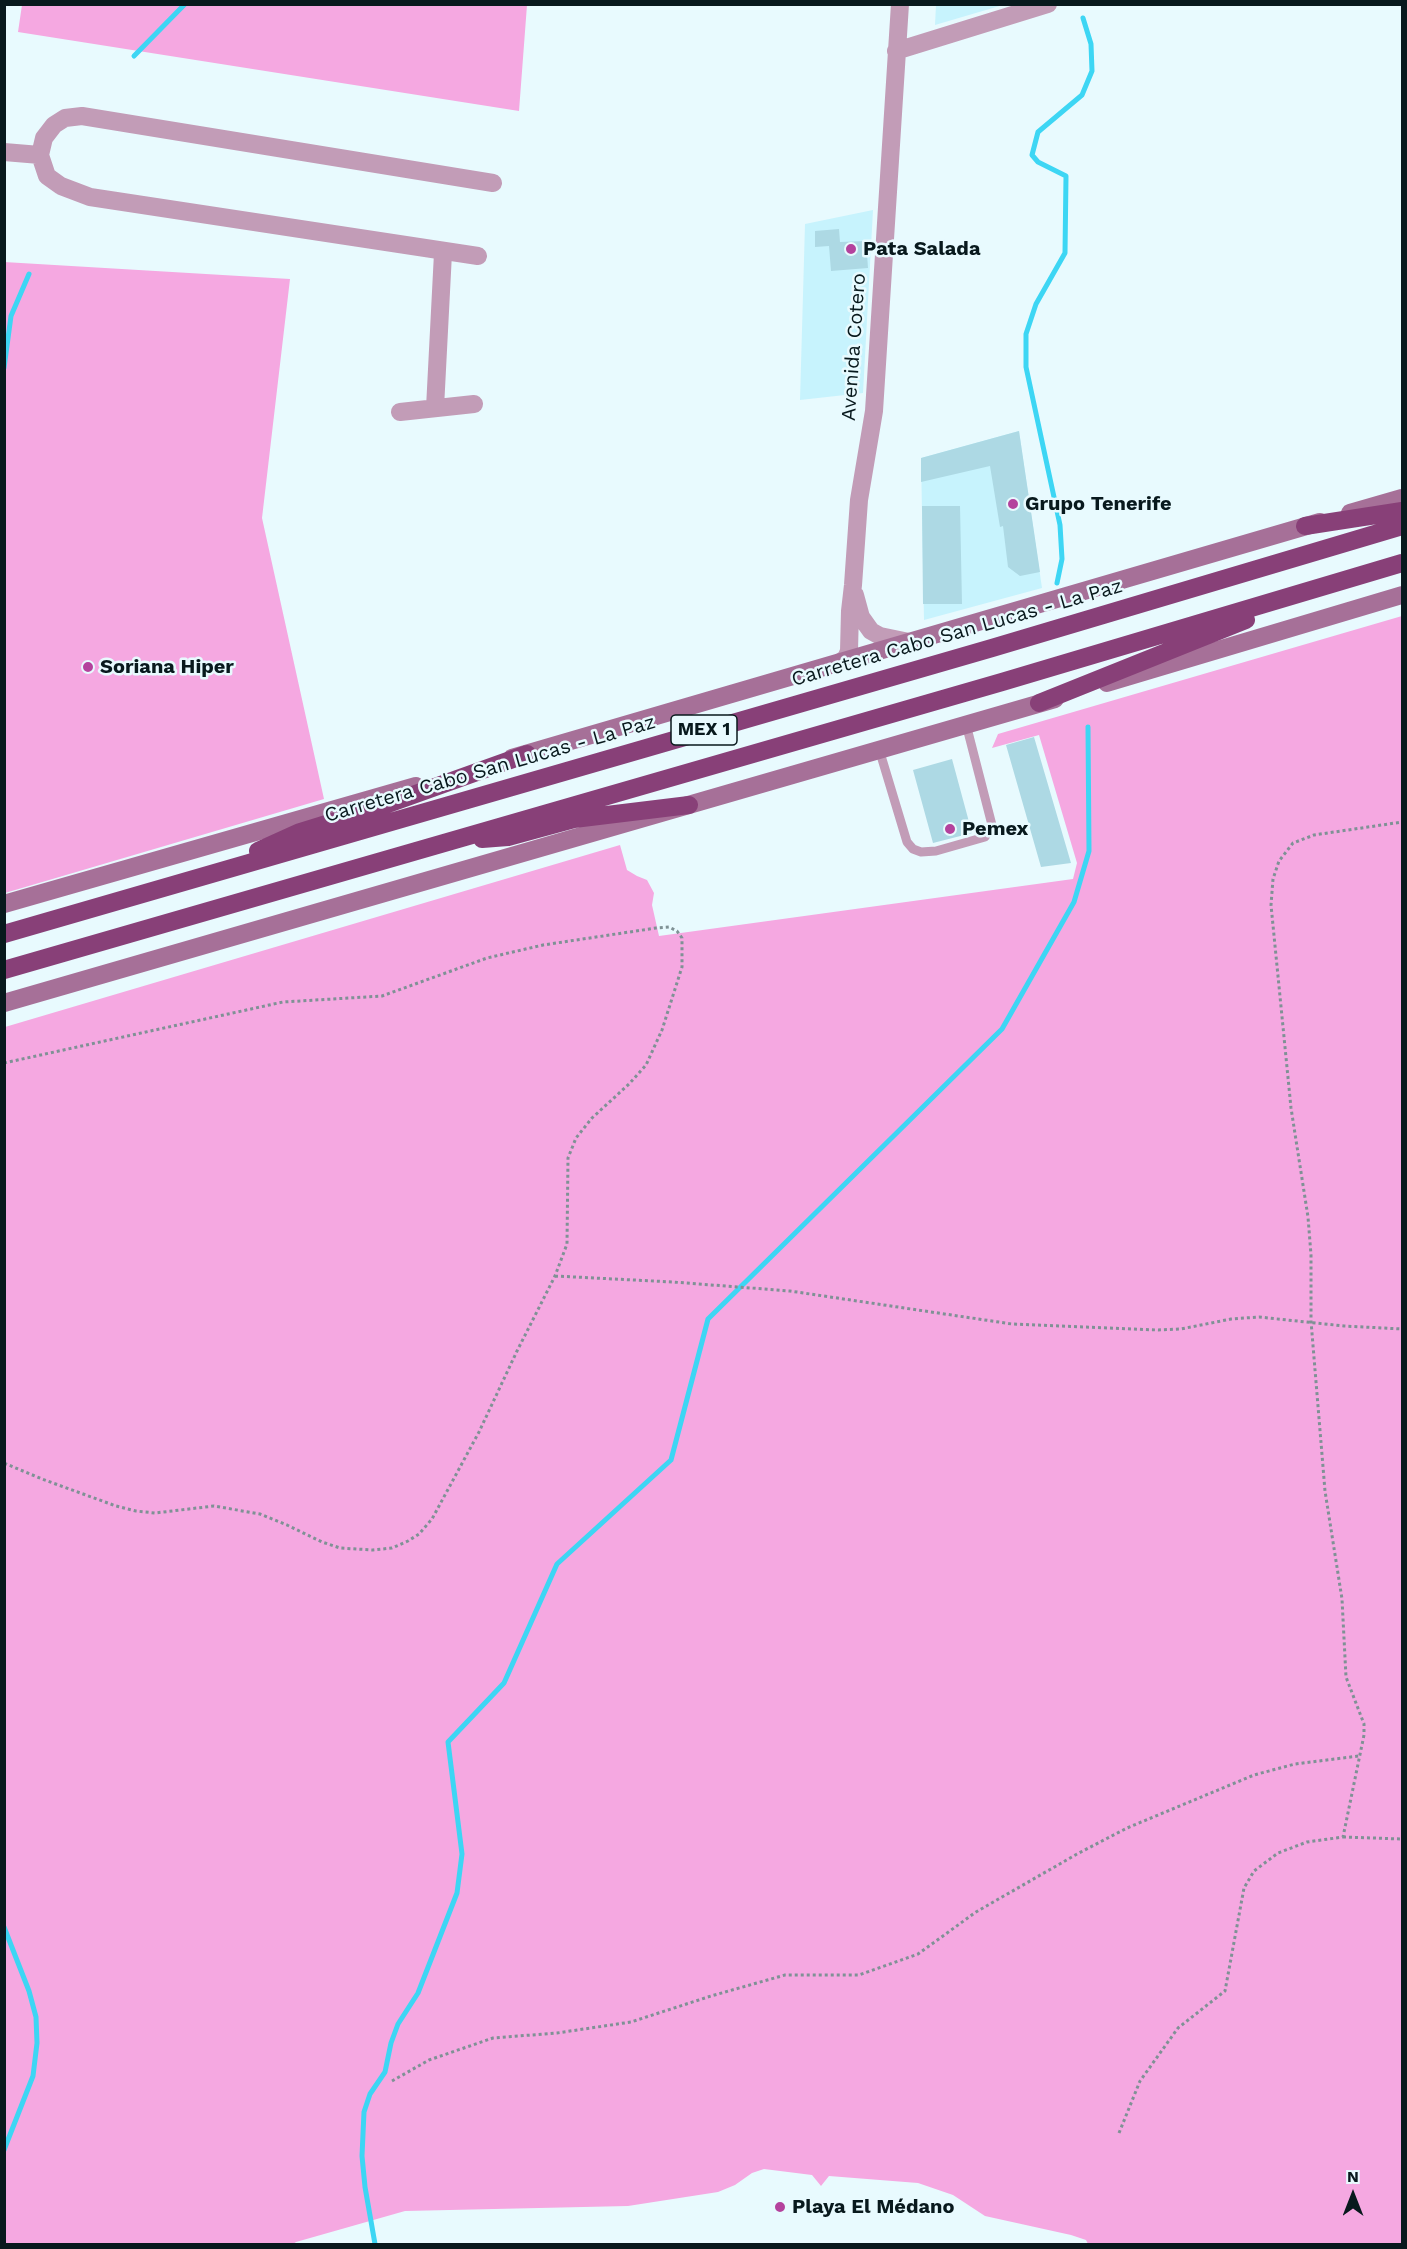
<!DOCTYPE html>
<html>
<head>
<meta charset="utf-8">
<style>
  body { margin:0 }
  #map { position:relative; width:1407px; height:2249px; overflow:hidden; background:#e8fafe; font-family:"Work Sans",sans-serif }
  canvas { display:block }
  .frame { position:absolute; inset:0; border:6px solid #08191d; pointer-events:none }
  .north { position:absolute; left:1323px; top:2165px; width:60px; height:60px; -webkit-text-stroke:4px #e8fafe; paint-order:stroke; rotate:0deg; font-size:16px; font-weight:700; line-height:24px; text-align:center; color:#08191d }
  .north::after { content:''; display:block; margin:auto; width:21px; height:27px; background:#08191d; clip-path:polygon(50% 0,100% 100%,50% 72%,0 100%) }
</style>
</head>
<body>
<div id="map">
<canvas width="1407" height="2249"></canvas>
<div class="frame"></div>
<div class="north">N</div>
</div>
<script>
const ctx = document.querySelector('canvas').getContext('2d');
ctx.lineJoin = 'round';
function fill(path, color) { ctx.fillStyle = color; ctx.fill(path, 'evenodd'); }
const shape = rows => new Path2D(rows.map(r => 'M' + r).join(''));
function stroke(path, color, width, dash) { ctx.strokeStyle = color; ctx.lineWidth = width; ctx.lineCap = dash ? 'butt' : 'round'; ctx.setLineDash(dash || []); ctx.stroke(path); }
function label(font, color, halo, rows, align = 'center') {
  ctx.font = font + ' "Work Sans",sans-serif'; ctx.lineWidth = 5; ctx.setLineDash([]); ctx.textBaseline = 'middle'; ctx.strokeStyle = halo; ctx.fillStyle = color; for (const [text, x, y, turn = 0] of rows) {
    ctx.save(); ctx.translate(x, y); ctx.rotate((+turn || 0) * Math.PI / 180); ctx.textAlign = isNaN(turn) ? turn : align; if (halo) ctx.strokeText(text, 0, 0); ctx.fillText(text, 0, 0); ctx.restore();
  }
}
fill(shape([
  [936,5,936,4,1003,5,935,25],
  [873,210,863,393,800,400,805,224],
  [1019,431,1042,588,924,620,921,458]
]), '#c7f3fd');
fill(shape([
  [22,5,527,5,519,111,18,32],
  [4,262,290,279,262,518,324,799,5,893],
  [1402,616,1402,2244,1088,2244,1086,2240,1071,2235,985,2216,953,2195,918,2183,829,2176,821,2186,812,2175,764,2169,752,2173,735,2185,718,2192,628,2206,405,2211,296,2242,293,2244,5,2244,5,1027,620,845,627,870,637,876,647,880,654,893,652,905,659,936,1073,879,1077,863,1039,735,992,748,998,734]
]), '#f5a8e1');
stroke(shape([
  [134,56,185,4],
  [4,368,11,316,29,274],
  [1057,583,1062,559,1060,525,1026,367,1026,334,1036,304,1065,253,1066,176,1038,162,1032,155,1038,132,1082,95,1092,71,1091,44,1083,18],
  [4,1927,29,1991,36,2017,37,2043,33,2076,4,2150],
  [375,2244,365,2187,362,2156,364,2112,370,2094,385,2072,391,2043,398,2024,418,1993,457,1893,462,1854,448,1742,504,1683,557,1564,671,1460,708,1319,1002,1029,1074,902,1089,851,1088,727]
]), '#3dd6f4', 5);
fill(shape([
  [839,229,840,242,866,241,868,268,831,271,829,246,815,247,815,231],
  [1019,431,1040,572,1020,576,1008,567,1003,526,1000,527,990,466,921,482,921,458],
  [922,506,960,506,962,604,923,604],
  [1034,737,1071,863,1041,867,1006,745],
  [952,759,972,833,933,843,913,770]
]), '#add9e4');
stroke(shape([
  [4,1063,283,1002,382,996,487,958,543,945,656,928,669,927,677,931,682,938,682,967,662,1030,646,1065,629,1084,592,1118,576,1138,568,1158,567,1244,555,1276,517,1351,479,1432,432,1519,419,1534,408,1541,392,1548,373,1550,340,1548,322,1542,287,1525,260,1514,214,1506,155,1513,136,1511,116,1506,42,1479,4,1463],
  [555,1276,673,1282,790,1291,1012,1324,1158,1330,1181,1329,1231,1319,1259,1317,1344,1326,1402,1329],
  [1343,1837,1402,1839],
  [392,2081,429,2060,493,2038,557,2033,631,2022,711,1996,785,1975,859,1975,918,1954,976,1912,1077,1854,1127,1828,1254,1775,1295,1764,1359,1756],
  [1119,2133,1140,2081,1178,2028,1225,1991,1244,1888,1254,1871,1278,1853,1307,1842,1343,1837,1364,1735,1364,1724,1346,1677,1342,1599,1325,1491,1311,1321,1311,1255,1308,1217,1291,1108,1271,905,1273,879,1279,861,1293,843,1314,835,1402,822]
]), '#7f9195', 3, [3, 3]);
stroke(shape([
  [879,749,907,842,913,849,921,852,936,851,985,837,992,825,966,724]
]), '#c29cb7', 9);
stroke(shape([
  [896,51,1048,4],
  [4,152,40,155],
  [478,256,90,197,61,186,47,176,40,155,44,138,54,125,65,118,82,116,493,183],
  [435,408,443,253],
  [400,412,474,404],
  [855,595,861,617,871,631,880,636,909,642],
  [839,663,846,658,849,651,850,611,853,585,859,500,874,411,900,4]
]), '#c29cb7', 18);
stroke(shape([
  [1350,513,1402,498],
  [1107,683,1402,595],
  [512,758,1320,522],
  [4,904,416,786],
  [4,1003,1055,699]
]), '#a67098', 18);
stroke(shape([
  [1305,526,1402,511],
  [1039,703,1246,620],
  [482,839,508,837,574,819,689,805],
  [258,851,300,832,371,810,527,754],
  [4,934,992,648,1402,526],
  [4,970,1002,682,1402,563]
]), '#884078', 18);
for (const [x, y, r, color] of [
  [851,249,6,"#b4429d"],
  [1013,504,6,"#b4429d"],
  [88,667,6,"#b4429d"],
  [950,829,6,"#b4429d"],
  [780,2207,6,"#b4429d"]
]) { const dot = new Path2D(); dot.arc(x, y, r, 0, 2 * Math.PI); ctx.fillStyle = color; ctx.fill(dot); stroke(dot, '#e8fafe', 2); }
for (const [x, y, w] of [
  [704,730,66]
]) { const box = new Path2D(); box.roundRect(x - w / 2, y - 15, w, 30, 4.5); ctx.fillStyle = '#e8fafe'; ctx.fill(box); stroke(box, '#08191d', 1.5); }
label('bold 18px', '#08191d', null, [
  ["MEX 1",704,730]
]);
label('bold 20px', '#08191d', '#e8fafe', [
  ["Pata Salada",863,249],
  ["Grupo Tenerife",1025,504],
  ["Soriana Hiper",100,667],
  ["Pemex",962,829],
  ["Playa El Médano",792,2207]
], 'left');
label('20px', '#08191d', '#e8fafe', [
  ["Avenida Cotero",854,347,-86],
  ["Carretera Cabo San Lucas - La Paz",957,633,-16],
  ["Carretera Cabo San Lucas - La Paz",490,769,-16]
]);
</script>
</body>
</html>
